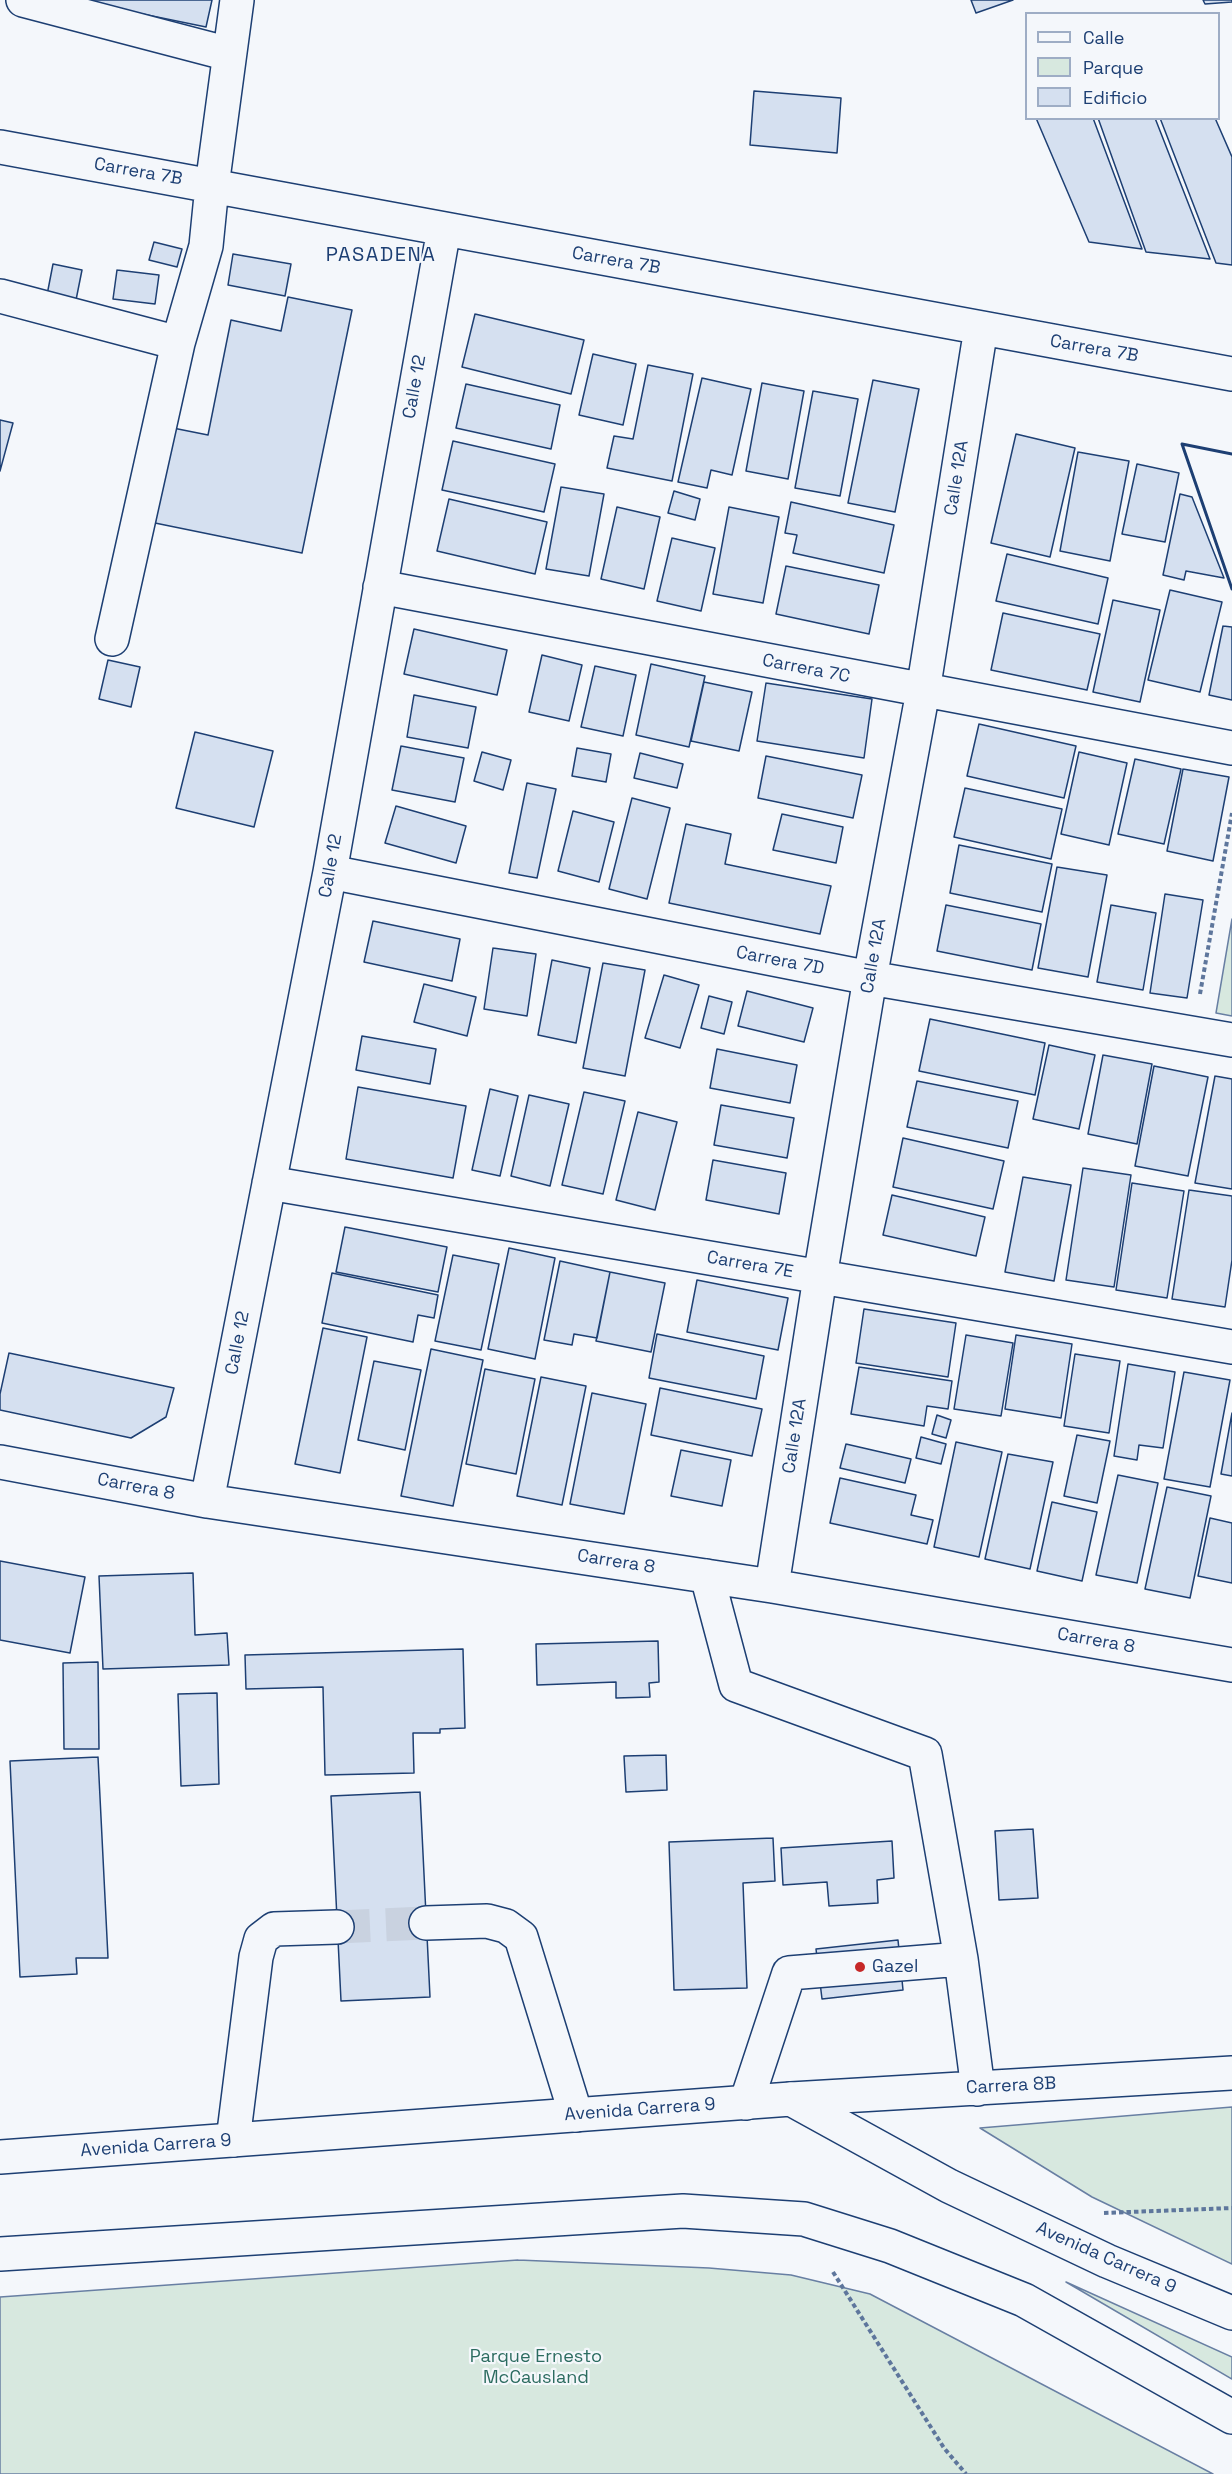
<!DOCTYPE html>
<html>
<head>
<meta charset="utf-8">
<style>
  body { margin:0 }
  #map { position:relative; width:1232px; height:2474px; overflow:hidden; background:#f4f7fb; font-family:"Space Grotesk",sans-serif }
  canvas { display:block }
  .legend { position:absolute; left:1025px; top:12px; width:195px; height:108px; box-sizing:border-box; background:#f4f7fb; border:2px solid #9eadc5; margin:0; padding:8px 10px; list-style:none; font-size:18px; color:#1d3f73 }
  .legend li { display:flex; align-items:center; gap:12px; height:30px }
  .legend b { width:30px; border:2px solid #9eadc5 }
</style>
</head>
<body>
<div id="map">
<canvas width="1232" height="2474"></canvas>
<ul class="legend">
<li><b style="height:8px;background:#f4f7fb"></b>Calle</li>
<li><b style="height:16px;background:#d7e8df"></b>Parque</li>
<li><b style="height:16px;background:#d5e0f0"></b>Edificio</li>
</ul>
</div>
<script>
const ctx = document.querySelector('canvas').getContext('2d');
ctx.lineJoin = 'round';
function fill(path, color) { ctx.fillStyle = color; ctx.fill(path, 'evenodd'); }
const shape = rows => new Path2D(rows.map(r => 'M' + r).join(''));
function stroke(path, color, width, dash) { ctx.strokeStyle = color; ctx.lineWidth = width; ctx.lineCap = dash ? 'butt' : 'round'; ctx.setLineDash(dash || []); ctx.stroke(path); }
function label(font, color, halo, rows, align = 'center') {
  ctx.font = font + ' "Space Grotesk",sans-serif'; ctx.lineWidth = 4.5; ctx.setLineDash([]); ctx.textBaseline = 'middle'; ctx.strokeStyle = halo; ctx.fillStyle = color; for (const [text, x, y, turn = 0] of rows) {
    ctx.save(); ctx.translate(x, y); ctx.rotate((+turn || 0) * Math.PI / 180); ctx.textAlign = isNaN(turn) ? turn : align; if (halo) ctx.strokeText(text, 0, 0); ctx.fillText(text, 0, 0); ctx.restore();
  }
}
const green = shape([
  [1232,919,1232,1016,1216,1013,1232,919],
  [1232,2107,1232,2264,1092,2197,980,2128,1232,2107],
  [518,2260,709,2268,791,2275,870,2294,1213,2474,0,2474,0,2297,518,2260],
  [1066,2282,1232,2357,1232,2379,1066,2282]
]);
fill(green, '#d7e8df');
stroke(green, '#687fa3', 1.5);
const building = shape([
  [74,0,212,0,206,27,74,0],
  [971,0,1013,0,976,13,971,0],
  [1203,0,1232,0,1232,2,1205,4,1203,0],
  [754,91,841,98,837,153,750,145,754,91],
  [1036,118,1093,118,1142,249,1089,242,1036,118],
  [1098,118,1155,118,1210,259,1146,252,1098,118],
  [1160,118,1215,118,1232,157,1232,265,1216,263,1160,118],
  [154,242,182,249,177,267,149,260,154,242],
  [233,254,291,264,285,296,228,285,233,254],
  [53,264,82,270,76,300,47,295,53,264],
  [117,270,159,275,155,304,113,299,117,270],
  [288,297,352,310,302,553,155,523,173,428,208,435,231,320,281,331,288,297],
  [475,314,584,340,571,394,462,367,475,314],
  [593,354,636,364,623,425,579,415,593,354],
  [648,365,693,374,672,481,607,468,614,436,633,439,648,365],
  [702,378,751,389,732,475,711,470,707,488,678,482,702,378],
  [873,380,919,389,895,512,848,503,873,380],
  [762,383,804,391,788,479,746,471,762,383],
  [466,384,560,405,551,449,456,428,466,384],
  [813,391,858,399,840,496,795,488,813,391],
  [0,420,13,423,0,471,0,420],
  [1016,434,1075,448,1050,557,991,543,1016,434],
  [453,441,555,464,544,512,442,490,453,441],
  [1078,452,1129,461,1110,561,1060,551,1078,452],
  [1137,464,1179,473,1165,542,1122,534,1137,464],
  [561,487,604,494,589,576,546,569,561,487],
  [674,491,700,499,695,520,668,513,674,491],
  [1180,494,1192,497,1224,578,1186,571,1184,580,1163,575,1180,494],
  [449,499,547,522,535,574,437,551,449,499],
  [791,502,894,525,884,573,793,553,797,535,785,533,791,502],
  [617,507,660,517,644,589,601,579,617,507],
  [729,507,779,517,763,603,713,594,729,507],
  [672,538,715,548,701,611,657,601,672,538],
  [1007,554,1108,578,1098,624,996,601,1007,554],
  [786,566,879,585,869,634,776,614,786,566],
  [1170,590,1222,602,1200,692,1148,680,1170,590],
  [1113,600,1160,610,1140,702,1093,692,1113,600],
  [1003,613,1100,634,1087,690,991,670,1003,613],
  [1223,626,1232,627,1232,700,1209,695,1223,626],
  [414,629,507,650,497,695,404,674,414,629],
  [542,655,582,665,569,721,529,712,542,655],
  [108,660,140,667,131,707,99,699,108,660],
  [651,664,705,676,689,747,636,735,651,664],
  [595,666,636,675,623,736,581,727,595,666],
  [704,682,752,692,739,751,691,741,704,682],
  [766,683,872,699,864,758,757,741,766,683],
  [414,695,476,707,468,748,407,737,414,695],
  [979,724,1076,746,1064,798,967,776,979,724],
  [195,732,273,751,254,827,176,808,195,732],
  [401,746,464,758,455,802,392,790,401,746],
  [577,748,611,754,606,782,572,776,577,748],
  [482,752,511,760,503,790,474,781,482,752],
  [1079,752,1127,763,1109,845,1061,834,1079,752],
  [640,753,683,764,677,788,634,778,640,753],
  [766,756,862,775,853,818,758,798,766,756],
  [1135,759,1181,769,1164,844,1118,834,1135,759],
  [1183,769,1229,777,1213,861,1167,851,1183,769],
  [527,783,556,789,537,878,509,873,527,783],
  [965,788,1062,809,1051,859,954,837,965,788],
  [632,798,670,808,647,899,609,889,632,798],
  [396,806,466,826,456,863,385,843,396,806],
  [573,811,614,822,599,882,558,871,573,811],
  [782,814,843,827,836,863,773,850,782,814],
  [686,824,731,834,725,864,831,886,820,934,669,903,686,824],
  [959,845,1052,864,1042,912,950,893,959,845],
  [1057,867,1107,875,1088,977,1038,968,1057,867],
  [1165,894,1203,900,1187,998,1150,993,1165,894],
  [946,905,1041,924,1032,970,937,951,946,905],
  [1111,905,1156,913,1143,990,1097,982,1111,905],
  [373,921,460,939,452,981,364,962,373,921],
  [493,948,536,954,527,1016,484,1009,493,948],
  [552,960,590,968,576,1043,538,1035,552,960],
  [603,963,645,970,625,1076,583,1068,603,963],
  [664,975,699,985,680,1048,645,1038,664,975],
  [424,984,476,997,467,1036,414,1022,424,984],
  [747,991,813,1008,804,1042,738,1026,747,991],
  [709,996,732,1002,724,1034,701,1028,709,996],
  [930,1019,1045,1043,1035,1095,919,1071,930,1019],
  [362,1036,436,1049,430,1084,356,1070,362,1036],
  [1049,1045,1095,1055,1079,1129,1033,1119,1049,1045],
  [717,1049,797,1065,790,1103,710,1088,717,1049],
  [1103,1055,1152,1064,1137,1144,1088,1134,1103,1055],
  [1154,1066,1208,1077,1188,1176,1135,1166,1154,1066],
  [1215,1076,1232,1079,1232,1189,1195,1183,1215,1076],
  [917,1081,1018,1101,1008,1148,907,1127,917,1081],
  [358,1087,466,1106,453,1178,346,1159,358,1087],
  [490,1089,518,1096,500,1176,472,1170,490,1089],
  [584,1092,625,1101,603,1194,562,1185,584,1092],
  [529,1095,569,1104,550,1186,511,1176,529,1095],
  [721,1105,794,1118,787,1158,714,1145,721,1105],
  [638,1112,677,1122,655,1210,616,1200,638,1112],
  [903,1138,1004,1161,993,1209,893,1187,903,1138],
  [713,1160,786,1173,779,1214,706,1200,713,1160],
  [1083,1168,1131,1175,1114,1287,1066,1280,1083,1168],
  [1023,1177,1071,1185,1054,1281,1005,1272,1023,1177],
  [1132,1183,1184,1191,1167,1298,1116,1290,1132,1183],
  [1189,1190,1232,1196,1232,1260,1225,1307,1172,1299,1189,1190],
  [892,1195,985,1217,976,1256,883,1235,892,1195],
  [345,1227,447,1247,438,1292,336,1272,345,1227],
  [509,1248,555,1258,535,1359,488,1349,509,1248],
  [453,1255,499,1264,481,1350,435,1341,453,1255],
  [560,1261,610,1272,597,1338,574,1334,572,1345,544,1340,560,1261],
  [610,1272,665,1283,651,1352,596,1341,610,1272],
  [332,1273,438,1295,434,1318,418,1315,413,1342,322,1323,332,1273],
  [697,1280,788,1298,778,1350,687,1332,697,1280],
  [864,1309,956,1323,948,1377,856,1363,864,1309],
  [323,1328,367,1337,340,1473,295,1464,323,1328],
  [657,1334,764,1356,756,1399,649,1378,657,1334],
  [966,1335,1013,1343,1001,1416,954,1409,966,1335],
  [1016,1335,1072,1344,1061,1418,1005,1409,1016,1335],
  [431,1349,483,1360,453,1506,401,1496,431,1349],
  [9,1353,174,1388,166,1417,131,1438,0,1410,0,1394,9,1353],
  [1075,1354,1120,1361,1109,1433,1064,1426,1075,1354],
  [374,1361,421,1370,405,1450,358,1440,374,1361],
  [1128,1364,1175,1372,1163,1448,1139,1445,1137,1460,1114,1456,1128,1364],
  [859,1367,952,1381,948,1409,927,1406,924,1426,851,1414,859,1367],
  [485,1369,535,1379,516,1474,466,1464,485,1369],
  [1184,1372,1230,1380,1210,1487,1164,1479,1184,1372],
  [541,1377,586,1386,562,1505,517,1496,541,1377],
  [660,1388,762,1409,752,1456,651,1435,660,1388],
  [592,1393,646,1404,624,1514,570,1504,592,1393],
  [1232,1413,1232,1476,1221,1474,1232,1413],
  [937,1415,951,1420,946,1438,932,1434,937,1415],
  [1077,1435,1110,1441,1097,1503,1064,1496,1077,1435],
  [921,1437,946,1444,941,1464,916,1458,921,1437],
  [956,1442,1002,1452,979,1557,934,1547,956,1442],
  [846,1444,911,1459,905,1483,840,1468,846,1444],
  [681,1450,731,1460,722,1506,671,1496,681,1450],
  [1008,1454,1053,1462,1030,1569,985,1559,1008,1454],
  [1118,1475,1158,1483,1137,1583,1096,1575,1118,1475],
  [840,1478,916,1495,911,1515,933,1520,927,1544,830,1523,840,1478],
  [1167,1487,1211,1496,1190,1598,1145,1589,1167,1487],
  [1052,1502,1097,1512,1082,1581,1037,1571,1052,1502],
  [1210,1518,1232,1523,1232,1583,1198,1576,1210,1518],
  [0,1561,85,1577,70,1653,0,1640,0,1561],
  [193,1573,195,1635,227,1633,229,1665,103,1669,99,1576,193,1573],
  [658,1641,659,1682,649,1683,650,1697,616,1698,616,1682,537,1685,536,1644,658,1641],
  [463,1649,465,1728,440,1729,440,1733,413,1733,414,1773,325,1775,323,1687,246,1689,245,1655,463,1649],
  [98,1662,99,1749,64,1749,63,1663,98,1662],
  [217,1693,219,1784,181,1786,178,1694,217,1693],
  [666,1755,667,1790,626,1792,624,1756,666,1755],
  [98,1757,108,1958,76,1958,77,1974,20,1977,10,1761,98,1757],
  [420,1792,430,1997,341,2001,331,1796,420,1792],
  [1033,1829,1038,1898,999,1900,995,1831,1033,1829],
  [773,1838,775,1881,743,1883,747,1988,674,1990,669,1842,773,1838],
  [892,1841,894,1878,877,1880,878,1903,829,1906,827,1882,783,1885,781,1848,892,1841],
  [898,1940,903,1990,822,1999,816,1949,898,1940]
]);
fill(building, '#d5e0f0');
stroke(building, '#1d3f73', 1.5);
stroke(shape([
  [337,1927,426,1923]
]), '#c9d2e0', 33, [33, 16]);
const minor = shape([
  [23,0,229,54],
  [0,147,1232,374],
  [0,296,178,343],
  [380,587,1232,748],
  [112,639,178,343,206,246,212,186,237,0],
  [330,872,870,978,1232,1040],
  [269,1183,1232,1347],
  [0,1462,207,1501,772,1586,1232,1665],
  [207,1501,330,872,444,229],
  [707,1576,736,1685,925,1754,961,1959,978,2089],
  [772,1586,820,1277,870,978,923,691,981,328],
  [426,1923,487,1921,506,1926,521,1937,576,2115],
  [791,2099,1232,2073],
  [746,2103,789,1973,961,1959],
  [233,2140,256,1957,261,1939,274,1929,337,1927]
]);
const highway = shape([
  [0,2157,791,2099,949,2186,1107,2261,1232,2313],
  [0,2254,683,2211,804,2219,890,2246,1024,2300,1232,2417]
]);
stroke(minor, '#1d3f73', 36);
stroke(highway, '#1d3f73', 36);
stroke(shape([
  [1200,994,1232,813],
  [1104,2213,1232,2208],
  [833,2272,944,2448,966,2474]
]), '#5e769c', 4, [4.5, 3]);
stroke(minor, '#f4f7fb', 33);
stroke(highway, '#f4f7fb', 33);
stroke(shape([
  [1232,454,1182,444,1232,589]
]), '#1d3f73', 3);
for (const [x, y, r, color] of [
  [860,1967,6,"#c62828"]
]) { const dot = new Path2D(); dot.arc(x, y, r, 0, 2 * Math.PI); ctx.fillStyle = color; ctx.fill(dot); stroke(dot, '#f4f7fb', 2); }
label('18px', '#1d3f73', '#f4f7fb', [
  ["Carrera 7B",138,172,10],
  ["Carrera 7B",616,261,10],
  ["Carrera 7B",1094,349,10],
  ["Calle 12",415,387,-80],
  ["Calle 12A",957,478,-81],
  ["Carrera 7C",806,669,11],
  ["Calle 12",331,866,-80],
  ["Calle 12A",874,956,-80],
  ["Carrera 7D",780,961,11],
  ["Carrera 7E",750,1265,10],
  ["Calle 12",238,1343,-79],
  ["Calle 12A",795,1436,-81],
  ["Carrera 8",136,1487,11],
  ["Carrera 8",616,1562,9],
  ["Carrera 8",1096,1641,10],
  ["Carrera 8B",1011,2086,-3],
  ["Avenida Carrera 9",640,2110,-4],
  ["Avenida Carrera 9",156,2146,-4],
  ["Avenida Carrera 9",1106,2258,24]
]);
label('18px', '#1d3f73', '#f4f7fb', [
  ["Gazel",872,1967]
], 'left');
label('18px', '#2c6c60', '#f4f7fb', [
  ["Parque Ernesto",536,2357],
  ["McCausland",536,2378]
]);
ctx.letterSpacing = '1.5px';
label('20px', '#1d3f73', '#f4f7fb', [
  ["PASADENA",381,256]
]);
ctx.letterSpacing = '0px';
</script>
</body>
</html>
